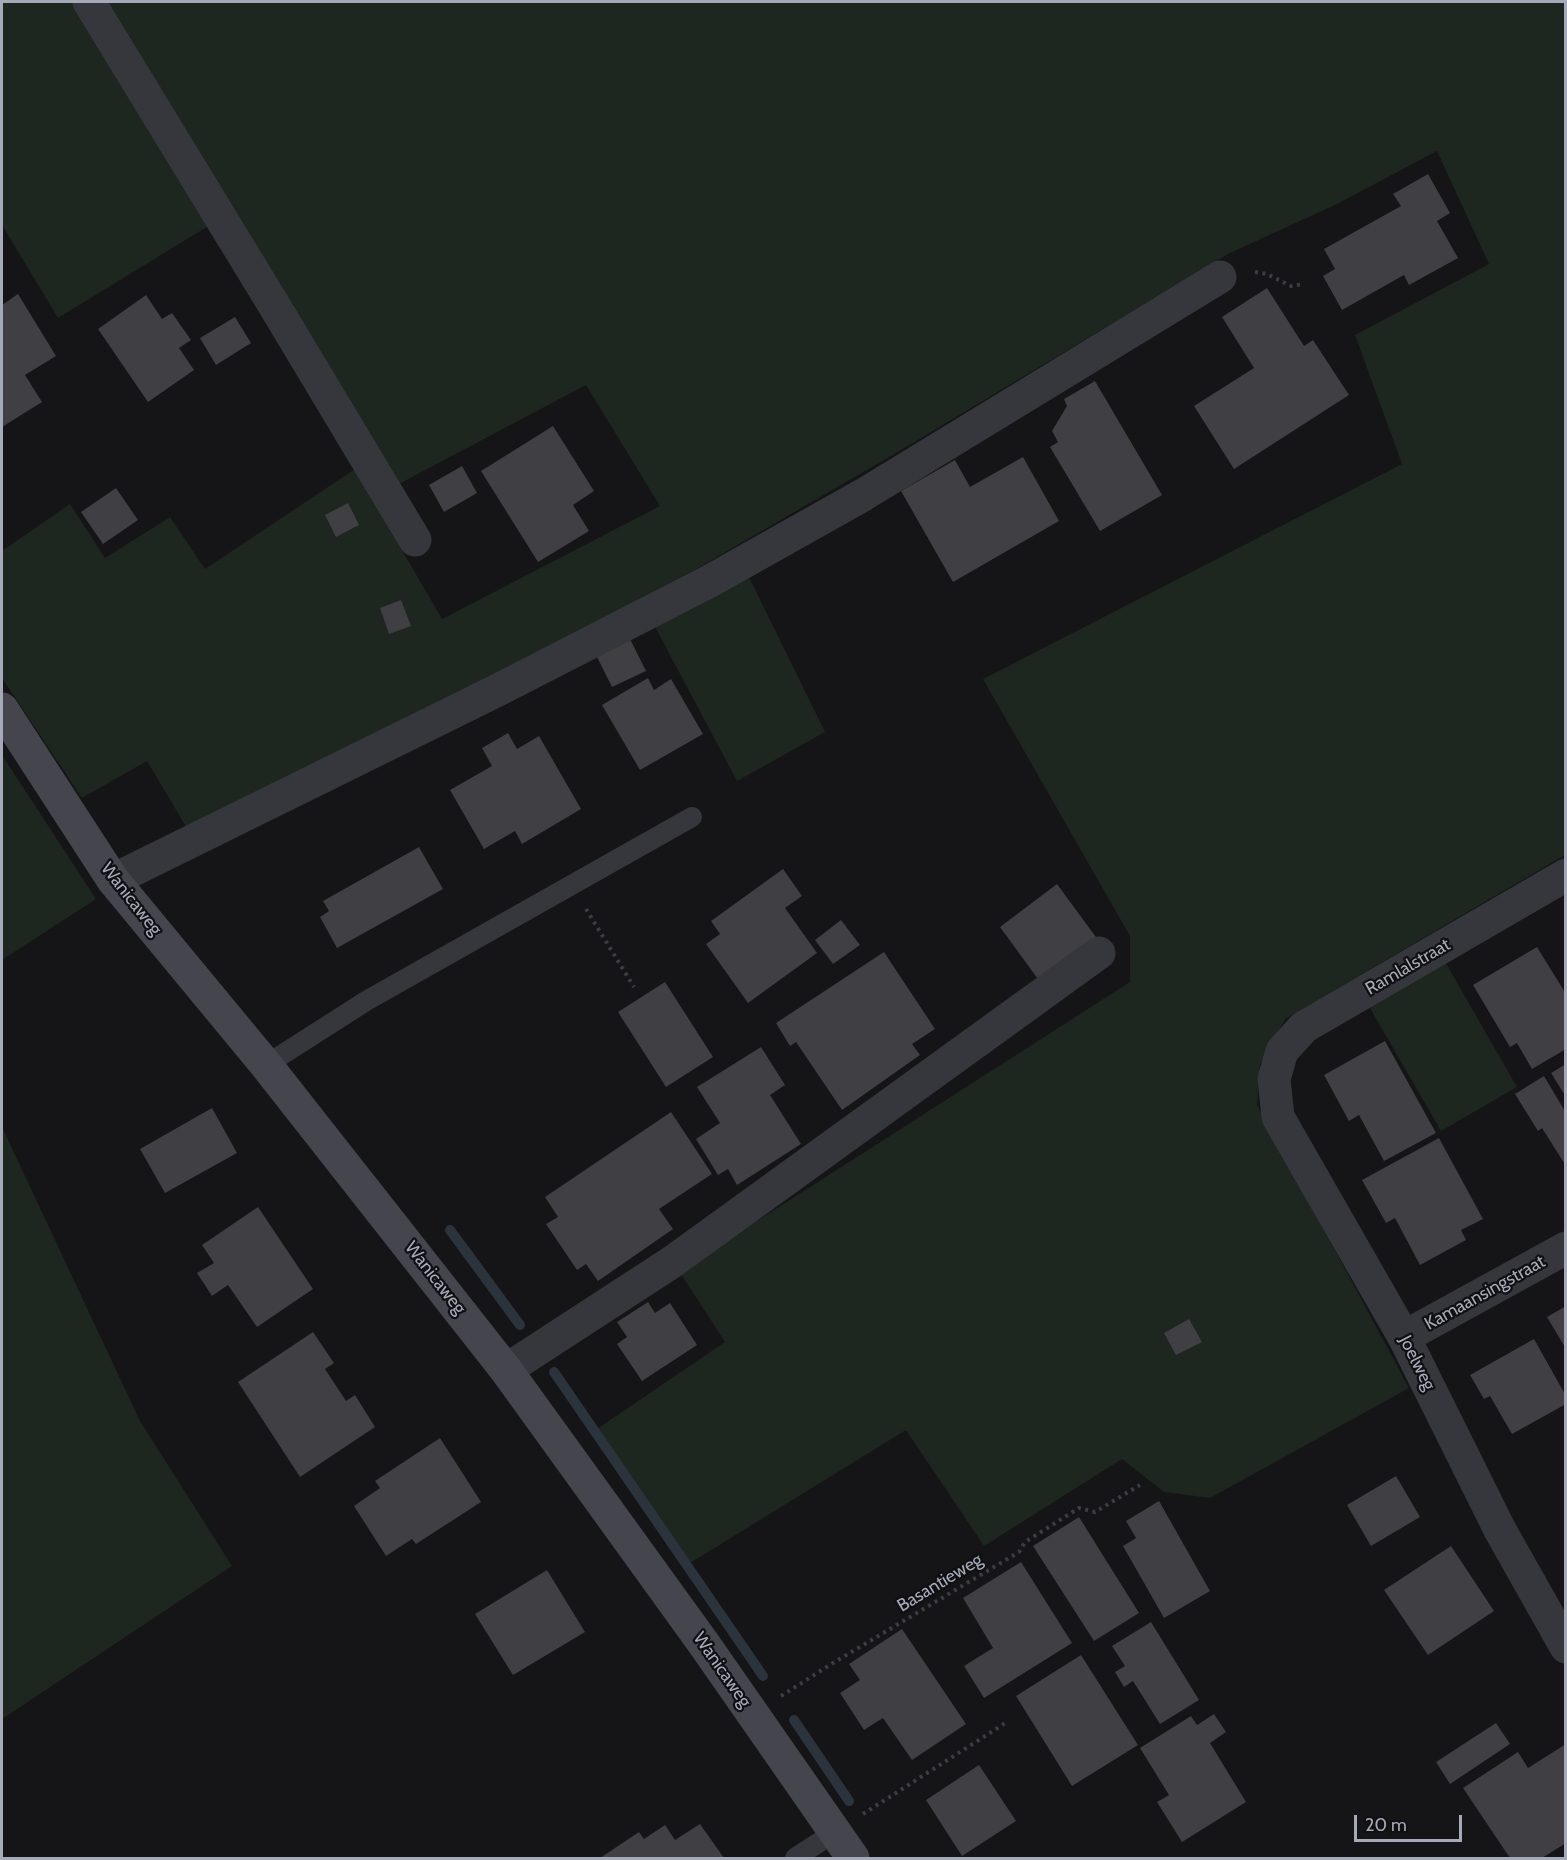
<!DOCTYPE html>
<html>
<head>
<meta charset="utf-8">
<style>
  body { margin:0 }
  #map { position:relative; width:1567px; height:1860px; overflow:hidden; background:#151517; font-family:Cabin,sans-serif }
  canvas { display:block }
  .frame { position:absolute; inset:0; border:3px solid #a6aab8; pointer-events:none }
  .scale { position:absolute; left:1354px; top:1815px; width:108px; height:27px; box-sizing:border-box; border:3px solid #a6aab8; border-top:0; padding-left:8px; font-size:18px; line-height:21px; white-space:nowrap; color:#a6aab8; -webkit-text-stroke:4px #101012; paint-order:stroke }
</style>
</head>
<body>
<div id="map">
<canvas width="1567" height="1860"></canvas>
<div class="frame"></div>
<div class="scale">20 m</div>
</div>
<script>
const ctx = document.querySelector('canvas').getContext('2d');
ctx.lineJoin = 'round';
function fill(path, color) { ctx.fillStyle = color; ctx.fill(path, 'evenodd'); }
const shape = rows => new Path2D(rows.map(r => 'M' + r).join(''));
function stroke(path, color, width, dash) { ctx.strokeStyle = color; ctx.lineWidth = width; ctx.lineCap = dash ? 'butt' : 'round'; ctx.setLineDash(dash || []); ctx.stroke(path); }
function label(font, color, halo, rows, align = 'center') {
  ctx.font = font + ' Cabin,sans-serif'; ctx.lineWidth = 4.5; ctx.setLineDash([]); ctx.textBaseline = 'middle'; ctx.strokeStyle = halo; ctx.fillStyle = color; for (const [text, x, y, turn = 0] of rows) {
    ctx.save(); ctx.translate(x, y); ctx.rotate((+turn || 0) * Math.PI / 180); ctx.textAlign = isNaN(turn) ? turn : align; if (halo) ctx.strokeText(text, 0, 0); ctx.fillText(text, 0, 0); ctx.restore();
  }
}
fill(shape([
  [2,2,72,2,210,225,58,318,2,225],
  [101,2,1565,2,1565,855,1285,1019,1260,1064,1257,1105,1409,1388,1210,1498,1164,1492,1122,1459,984,1546,906,1430,687,1565,594,1431,725,1342,679,1271,1130,982,1130,936,983,679,1402,464,1355,335,1489,264,1437,151,1337,204,1228,254,896,453,698,568,492,678,188,830,147,761,82,798,2,678,2,551,70,504,105,558,170,517,205,569,355,469,442,619,660,506,586,385,397,485],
  [748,575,825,732,737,781,654,625],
  [2,755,96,899,2,960],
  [1444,960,1517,1087,1441,1131,1367,1003],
  [2,1127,140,1421,232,1566,2,1719]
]), '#1d261f');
stroke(shape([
  [450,1230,520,1325],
  [554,1372,763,1676],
  [794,1720,849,1801]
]), '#2b333c', 10);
fill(shape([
  [1428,174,1450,213,1437,221,1458,258,1409,285,1404,275,1342,310,1323,276,1335,269,1324,249,1401,206,1393,194],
  [1267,288,1304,346,1313,340,1349,395,1234,469,1194,406,1254,368,1222,317],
  [18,294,56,356,25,375,42,402,2,427,2,305],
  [146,295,162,319,172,313,191,340,179,348,194,370,148,402,98,329],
  [235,317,251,343,216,365,200,338],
  [1095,381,1162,495,1100,531,1050,447,1058,442,1052,431,1067,406,1064,399],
  [553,426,594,491,573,505,589,531,538,562,481,471],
  [1023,457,1059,521,953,582,901,491,955,460,970,487],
  [462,466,477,493,444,512,429,485],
  [116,488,138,520,103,544,81,512],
  [348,503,359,525,336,537,325,515],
  [401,600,411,626,389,634,380,608],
  [630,639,646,671,612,687,596,655],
  [648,678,654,690,671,679,703,734,640,770,602,705],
  [508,733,517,749,539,736,581,809,522,844,515,831,484,849,450,790,492,766,482,748],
  [419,847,443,889,337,948,320,917,329,911,323,901],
  [783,869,802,896,785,908,817,953,748,1003,706,944,720,934,711,921],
  [1057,884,1101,944,1043,986,1000,927],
  [841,920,860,945,833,964,815,940],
  [1537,947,1566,994,1566,1049,1532,1069,1517,1043,1510,1047,1473,985],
  [884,952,935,1029,912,1044,920,1055,842,1110,796,1042,790,1046,776,1023],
  [665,982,713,1057,666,1087,618,1012],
  [1385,1041,1436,1133,1384,1161,1359,1115,1349,1121,1324,1075],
  [761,1047,785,1085,770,1095,801,1144,737,1185,728,1169,718,1175,696,1139,720,1123,697,1087],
  [1566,1064,1566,1097,1551,1073],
  [1544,1076,1566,1113,1566,1166,1542,1128,1538,1131,1515,1094],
  [212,1108,237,1153,165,1193,140,1149],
  [671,1112,712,1174,659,1209,673,1229,598,1281,586,1264,577,1270,546,1224,558,1217,545,1197],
  [1439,1138,1483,1219,1461,1230,1466,1240,1420,1265,1395,1218,1386,1223,1362,1180],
  [258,1207,313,1289,257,1327,228,1285,212,1296,197,1273,214,1263,202,1245],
  [648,1302,655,1313,670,1303,697,1345,642,1381,617,1344,627,1337,617,1322],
  [1566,1306,1566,1349,1547,1317],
  [1189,1319,1202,1342,1176,1355,1164,1333],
  [313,1332,334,1363,325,1369,346,1401,355,1395,375,1427,300,1477,238,1382],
  [1534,1339,1566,1396,1566,1404,1512,1434,1490,1396,1484,1399,1470,1375],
  [440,1438,481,1502,416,1544,412,1539,386,1556,354,1506,380,1488,375,1481],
  [1396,1476,1420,1517,1371,1546,1347,1505],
  [1159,1501,1210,1591,1164,1618,1123,1546,1136,1538,1126,1521],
  [1079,1517,1139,1613,1094,1641,1033,1546],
  [1451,1546,1494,1611,1428,1655,1384,1590],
  [1021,1562,1072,1643,984,1698,964,1666,993,1648,963,1598],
  [547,1570,585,1632,513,1675,475,1614],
  [1151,1622,1199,1700,1160,1724,1133,1681,1124,1687,1115,1672,1125,1666,1112,1646],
  [902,1629,966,1724,912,1760,883,1718,864,1730,840,1693,860,1680,849,1664],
  [1081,1655,1138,1745,1072,1786,1016,1696],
  [1214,1714,1226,1732,1210,1743,1246,1802,1182,1842,1157,1802,1169,1795,1140,1748,1191,1716,1197,1725],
  [1496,1723,1510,1744,1450,1784,1436,1762],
  [1566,1744,1566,1843,1542,1858,1510,1858,1463,1788,1518,1752,1528,1768],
  [979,1765,1016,1821,962,1856,926,1800],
  [700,1824,724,1858,600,1858,639,1832,644,1839,665,1825,675,1840]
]), '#3f3f44');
stroke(shape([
  [1255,272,1267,274,1291,286,1304,284],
  [586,909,634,987],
  [781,1696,833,1663,1019,1552,1025,1542,1079,1508,1095,1512,1140,1485],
  [863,1814,1007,1722]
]), '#3c3d44', 4, [3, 4.5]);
stroke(shape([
  [266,1065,366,1001,692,817],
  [795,1858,835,1832]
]), '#36363d', 20);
stroke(shape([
  [89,2,280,315,415,540],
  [1566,875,1304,1027,1282,1051,1274,1079,1278,1117,1404,1337,1500,1530,1566,1647],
  [113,880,498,690,710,581,863,495,1220,277],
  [1404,1337,1566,1248],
  [506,1370,672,1262,1099,953]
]), '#36363d', 33);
stroke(shape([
  [2,709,113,880,266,1065,506,1370,704,1644,853,1858]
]), '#44454d', 33);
label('18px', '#a6aab8', '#101012', [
  ["Wanicaweg",131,899,52],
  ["Ramlalstraat",1408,967,-30],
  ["Wanicaweg",435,1278,52],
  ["Kamaansingstraat",1485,1293,-29],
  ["Joelweg",1417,1363,63],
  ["Basantieweg",940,1583,-31],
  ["Wanicaweg",722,1670,55]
]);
</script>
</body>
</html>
